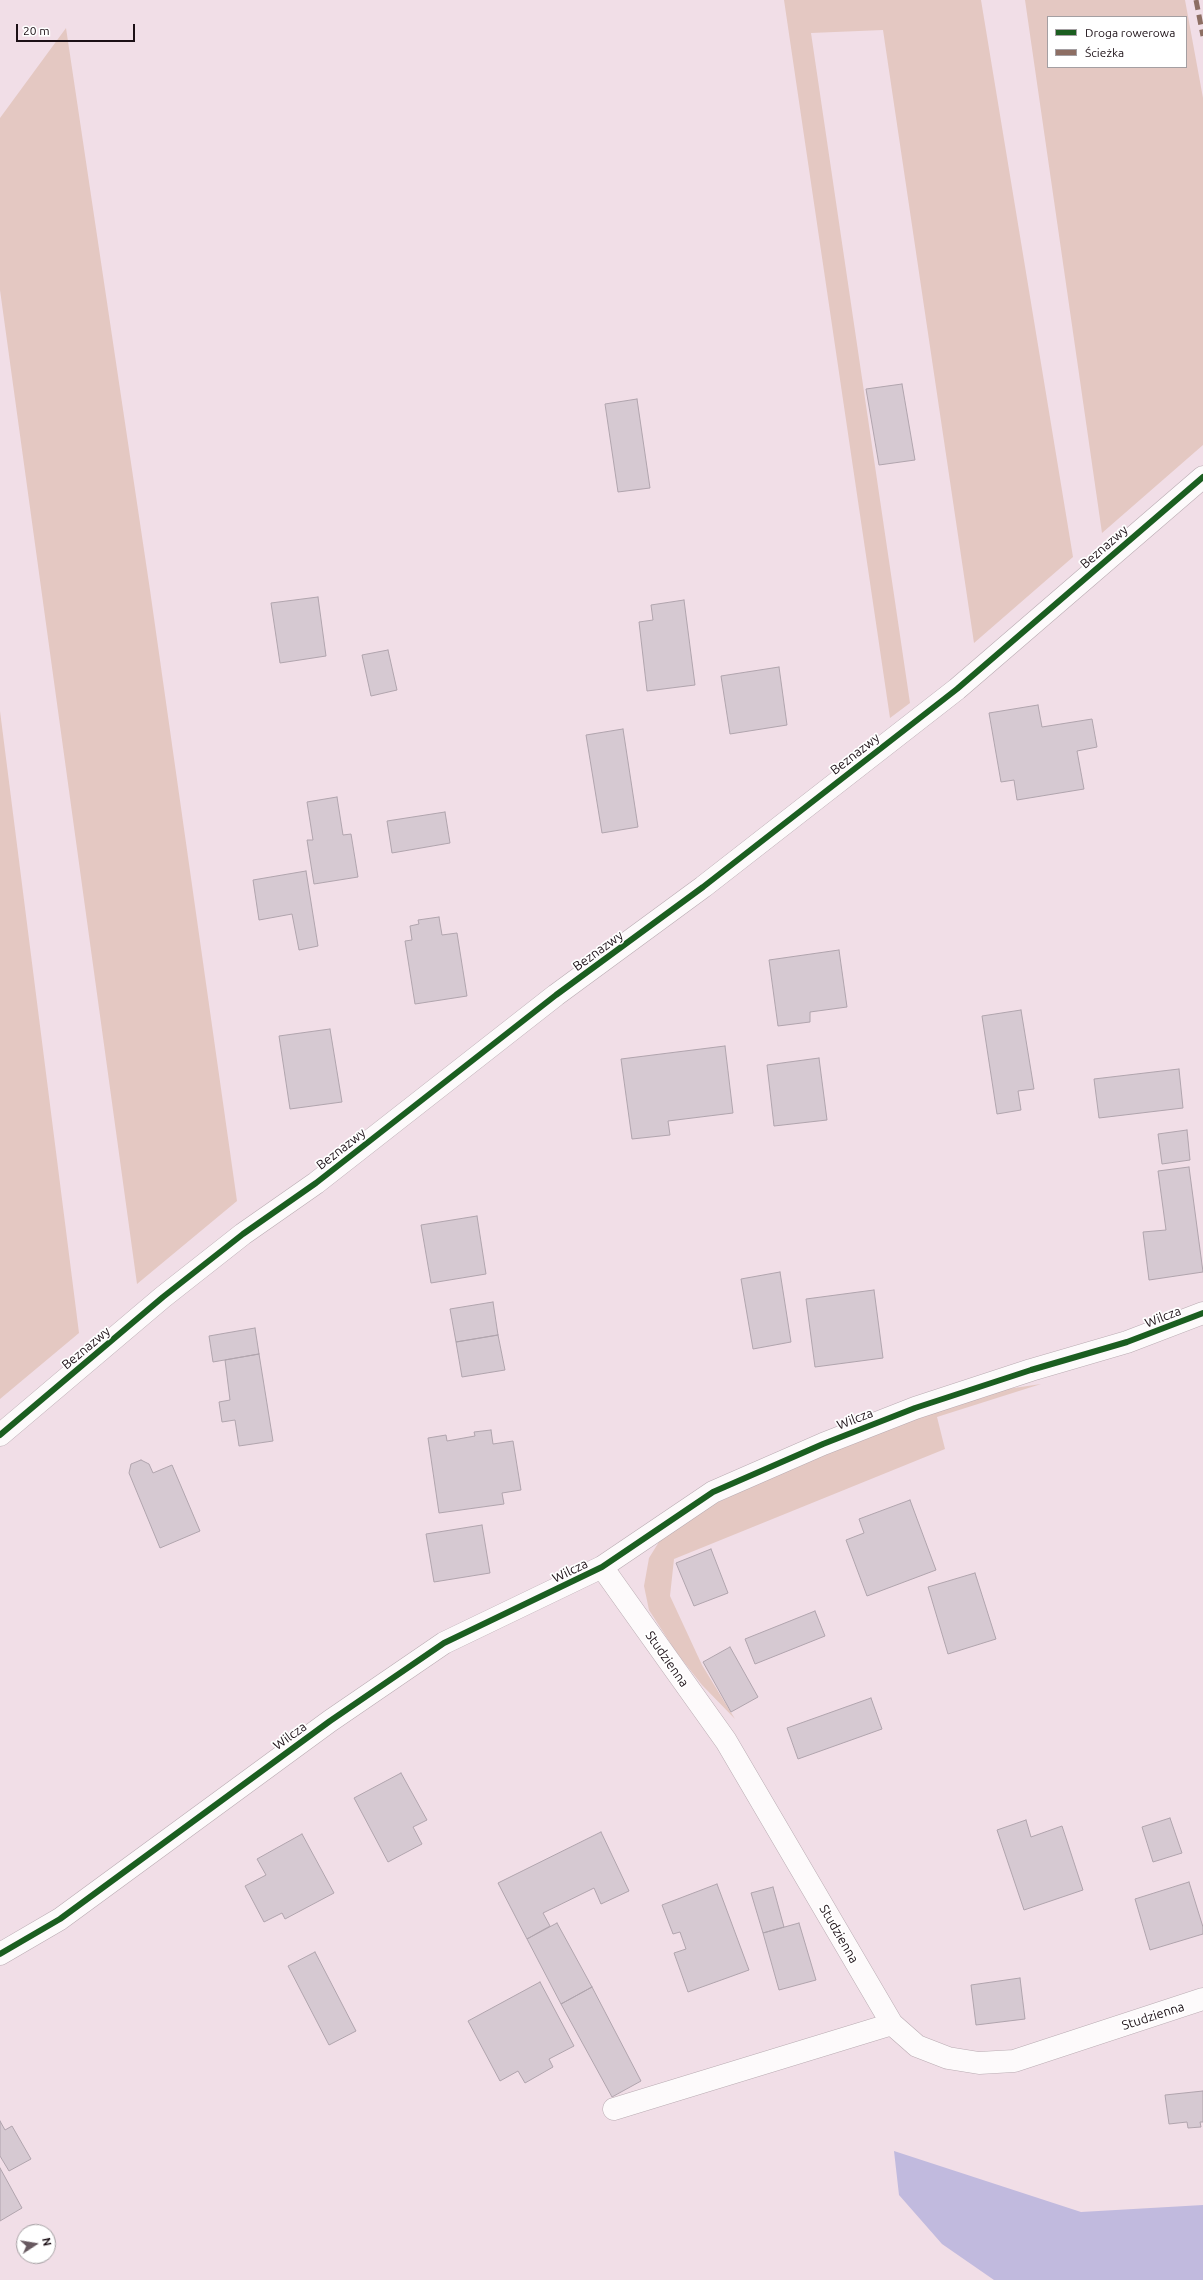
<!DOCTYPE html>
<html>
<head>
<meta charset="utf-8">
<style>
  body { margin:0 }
  #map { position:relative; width:1203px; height:2280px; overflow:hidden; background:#f1dee7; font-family:Ubuntu,sans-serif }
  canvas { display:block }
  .legend { position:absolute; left:1047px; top:16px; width:140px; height:52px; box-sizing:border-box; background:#fff; border:1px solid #a49fa2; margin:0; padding:5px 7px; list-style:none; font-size:12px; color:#1c1016 }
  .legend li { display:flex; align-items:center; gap:8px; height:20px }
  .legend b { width:20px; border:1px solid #a49fa2 }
  .north { position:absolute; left:16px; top:2224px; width:40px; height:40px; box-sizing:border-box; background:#fff; border:1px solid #a49fa2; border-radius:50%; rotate:78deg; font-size:11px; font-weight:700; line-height:16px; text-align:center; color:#1c1016 }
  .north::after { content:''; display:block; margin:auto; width:14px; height:18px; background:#67585f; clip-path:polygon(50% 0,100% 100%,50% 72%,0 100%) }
  .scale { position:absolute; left:16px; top:24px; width:119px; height:18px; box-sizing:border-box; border:2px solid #1c1016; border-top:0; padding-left:5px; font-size:12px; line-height:14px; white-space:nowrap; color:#1c1016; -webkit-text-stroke:3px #fff; paint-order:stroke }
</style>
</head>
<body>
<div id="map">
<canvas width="1203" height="2280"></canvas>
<ul class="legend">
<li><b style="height:5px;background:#1b5e20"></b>Droga rowerowa</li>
<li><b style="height:5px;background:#8d6e63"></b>Ścieżka</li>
</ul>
<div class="north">N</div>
<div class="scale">20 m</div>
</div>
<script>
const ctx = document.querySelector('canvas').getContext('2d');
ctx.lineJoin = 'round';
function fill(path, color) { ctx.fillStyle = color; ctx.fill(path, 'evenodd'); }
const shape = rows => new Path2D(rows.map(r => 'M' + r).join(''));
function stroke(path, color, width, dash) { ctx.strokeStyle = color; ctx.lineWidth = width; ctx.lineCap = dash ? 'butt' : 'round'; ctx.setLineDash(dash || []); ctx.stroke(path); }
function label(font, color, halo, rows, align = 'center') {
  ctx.font = font + ' Ubuntu,sans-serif'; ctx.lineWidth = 3.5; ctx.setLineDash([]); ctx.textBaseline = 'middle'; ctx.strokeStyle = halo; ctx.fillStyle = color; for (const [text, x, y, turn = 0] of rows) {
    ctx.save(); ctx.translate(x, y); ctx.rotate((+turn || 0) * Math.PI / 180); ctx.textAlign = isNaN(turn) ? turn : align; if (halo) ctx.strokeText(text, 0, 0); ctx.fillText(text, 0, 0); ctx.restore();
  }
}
fill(shape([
  [784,0,981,0,1073,557,974,643,883,30,811,33,910,703,890,718],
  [1025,0,1185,0,1203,98,1203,445,1102,533],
  [1048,17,1186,17,1186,67,1048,67],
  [66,28,150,590,237,1201,137,1284,0,290,0,118],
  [0,711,79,1333,0,1399],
  [1041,1384,937,1417,945,1449,674,1559,670,1596,702,1665,735,1719,702,1685,676,1652,649,1610,644,1586,649,1558,662,1537,714,1504,818,1456,987,1392]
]), '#e4c8c2');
fill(shape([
  [894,2151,1081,2212,1203,2205,1203,2280,994,2280,942,2244,899,2195]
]), '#c1bade');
const building = shape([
  [902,384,915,460,879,465,866,389,902,384],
  [637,399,650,488,618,492,605,404,637,399],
  [318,597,326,656,280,663,271,603,318,597],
  [684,600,695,685,647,691,639,622,653,620,651,605,684,600],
  [388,650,397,690,371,696,362,655,388,650],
  [779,667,787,725,730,734,721,676,779,667],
  [1038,705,1042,727,1092,719,1097,747,1077,751,1084,789,1017,800,1014,780,1001,782,989,713,1038,705],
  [623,729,638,827,602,833,586,735,623,729],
  [337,797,343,835,351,834,358,877,314,884,307,840,313,840,307,802,337,797],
  [445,812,450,843,392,853,387,821,445,812],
  [306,871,318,946,299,950,292,914,259,920,253,880,306,871],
  [439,917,442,935,457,933,467,996,415,1004,405,941,412,940,410,926,419,924,418,920,439,917],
  [839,950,847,1007,810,1012,810,1022,778,1026,769,960,839,950],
  [1021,1010,1034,1089,1018,1091,1021,1110,997,1114,982,1016,1021,1010],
  [330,1029,342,1102,290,1109,279,1036,330,1029],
  [725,1046,733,1113,668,1121,670,1135,632,1139,621,1059,725,1046],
  [819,1058,827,1120,774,1126,767,1065,819,1058],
  [1179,1069,1183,1108,1099,1118,1094,1079,1179,1069],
  [1187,1130,1190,1160,1162,1164,1158,1134,1187,1130],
  [1189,1167,1203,1272,1149,1280,1143,1232,1166,1230,1158,1171,1189,1167],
  [477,1216,486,1274,431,1283,421,1225,477,1216],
  [780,1272,791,1342,753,1349,741,1279,780,1272],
  [874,1290,883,1358,815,1367,806,1299,874,1290],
  [493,1302,498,1335,456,1342,450,1309,493,1302],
  [255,1328,259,1354,213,1362,209,1336,255,1328],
  [498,1335,505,1370,462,1377,456,1342,498,1335],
  [259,1354,273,1441,239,1446,235,1420,222,1422,219,1402,230,1400,225,1360,259,1354],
  [491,1430,493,1444,513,1441,521,1490,502,1493,504,1504,439,1513,428,1438,446,1435,447,1441,475,1436,474,1432,491,1430],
  [141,1460,149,1464,153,1473,172,1465,200,1531,160,1548,129,1473,131,1464,141,1460],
  [910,1500,936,1570,867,1596,846,1540,864,1533,859,1519,910,1500],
  [482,1525,490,1573,434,1582,426,1534,482,1525],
  [711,1549,728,1593,694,1606,676,1563,711,1549],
  [975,1573,996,1639,948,1654,928,1587,975,1573],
  [815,1611,825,1636,755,1664,745,1639,815,1611],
  [730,1647,758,1697,731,1712,703,1662,730,1647],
  [871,1698,882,1729,798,1759,787,1728,871,1698],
  [401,1773,427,1820,413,1827,422,1844,388,1862,354,1798,401,1773],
  [1170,1818,1182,1853,1153,1862,1142,1827,1170,1818],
  [1026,1820,1031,1837,1062,1826,1083,1890,1024,1910,997,1830,1026,1820],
  [601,1832,629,1891,601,1904,594,1888,543,1913,550,1926,527,1939,498,1883,601,1832],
  [302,1834,334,1893,285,1919,282,1913,264,1922,245,1886,266,1875,257,1859,302,1834],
  [1189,1882,1203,1927,1203,1934,1150,1950,1135,1899,1189,1882],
  [717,1884,749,1970,688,1992,674,1953,686,1949,680,1932,673,1934,662,1905,717,1884],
  [773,1887,784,1927,763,1933,751,1893,773,1887],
  [557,1923,592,1987,561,2004,527,1939,557,1923],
  [799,1923,816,1980,779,1990,763,1933,799,1923],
  [315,1952,356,2031,329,2045,288,1966,315,1952],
  [1020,1978,1025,2019,976,2025,971,1985,1020,1978],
  [540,1982,574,2046,549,2059,553,2067,525,2083,518,2071,500,2081,468,2021,540,1982],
  [592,1987,641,2081,612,2097,561,2004,592,1987],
  [1203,2091,1203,2122,1200,2122,1201,2127,1188,2128,1187,2122,1169,2124,1165,2095,1203,2091],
  [0,2121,5,2130,12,2126,31,2159,9,2171,0,2156,0,2121],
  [0,2168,22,2208,0,2221,0,2168]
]);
fill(building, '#d6c9d2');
stroke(building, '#b0a4ad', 1);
const minor = shape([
  [0,1435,163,1297,243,1234,316,1183,556,995,703,887,957,689,1203,477],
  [602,1567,726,1741,892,2024,917,2046,948,2058,979,2063,1014,2061,1203,1999],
  [0,1954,60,1919,330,1721,444,1643,602,1567,713,1492,823,1444,915,1408,1031,1370,1127,1342,1203,1313],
  [614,2109,892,2024]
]);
stroke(minor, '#b9abb2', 23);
stroke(minor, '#fdfafb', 22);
stroke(shape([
  [1196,0,1203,36]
]), '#8d6e63', 5, [10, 5]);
stroke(shape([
  [0,1435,163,1297,243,1234,316,1183,556,995,703,887,957,689,1203,477],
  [0,1954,60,1919,330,1721,444,1643,602,1567,713,1492,823,1444,915,1408,1031,1370,1127,1342,1203,1313]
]), '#1b5e20', 6);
label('13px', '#1c1016', '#fff', [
  ["Beznazwy",1104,547,-41],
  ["Beznazwy",855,754,-38],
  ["Beznazwy",598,951,-36],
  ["Beznazwy",341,1149,-38],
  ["Wilcza",1163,1317,-21],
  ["Beznazwy",86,1348,-40],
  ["Wilcza",855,1419,-21],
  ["Wilcza",570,1571,-26],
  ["Studzienna",667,1659,55],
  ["Wilcza",290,1736,-36],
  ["Studzienna",839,1934,60],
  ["Studzienna",1153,2016,-18]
]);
</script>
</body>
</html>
